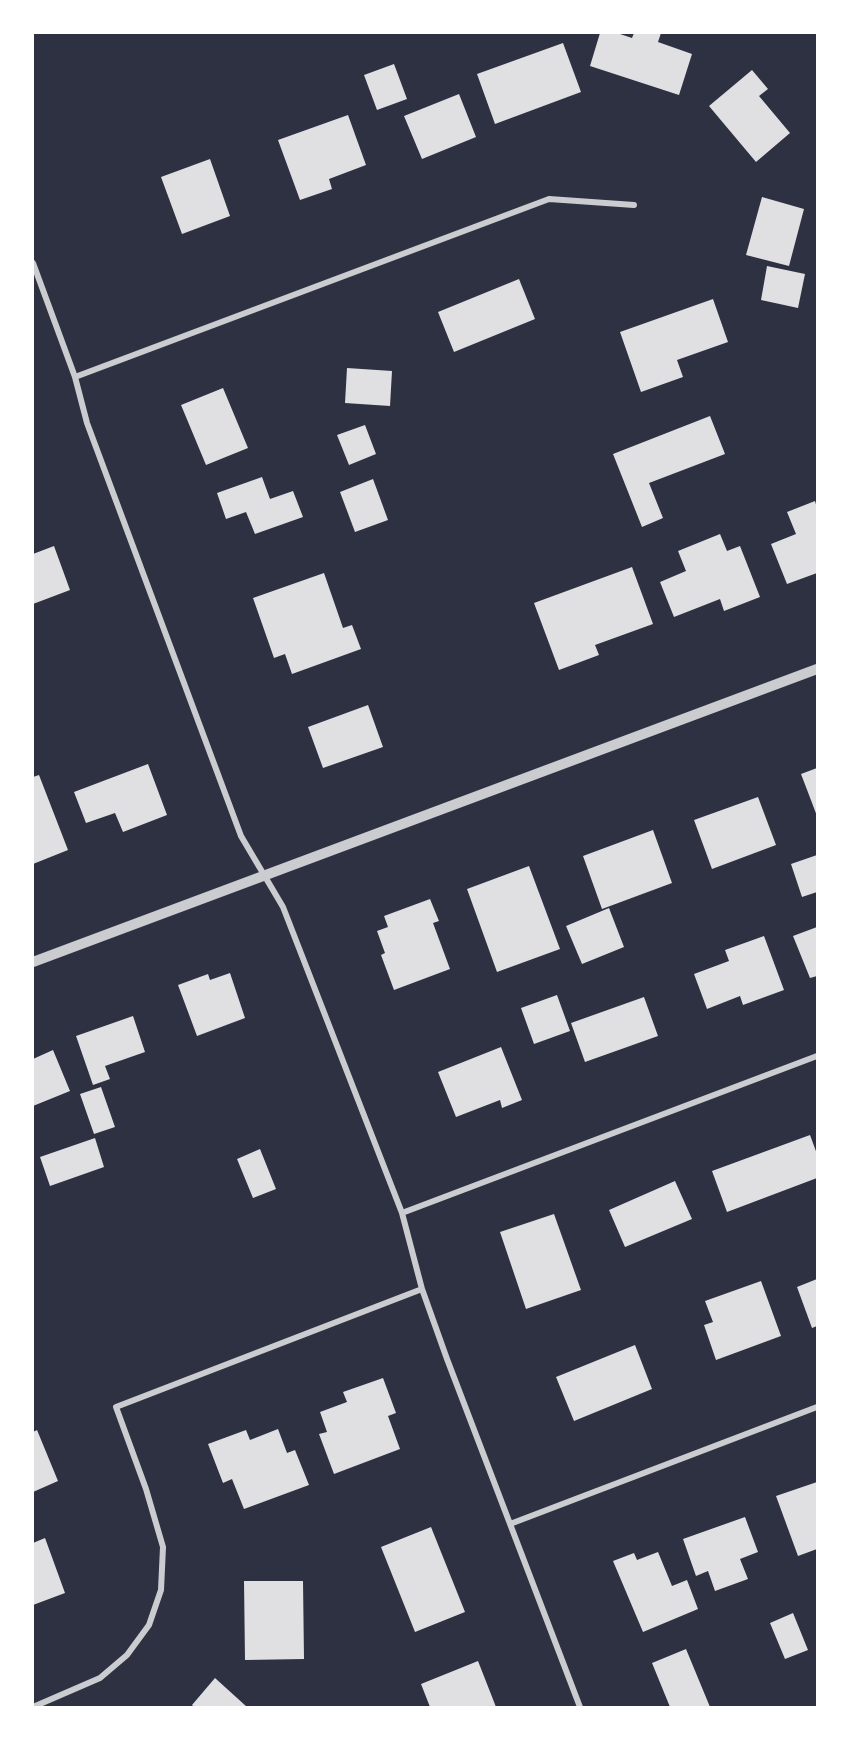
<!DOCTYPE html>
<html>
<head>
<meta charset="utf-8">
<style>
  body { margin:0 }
  #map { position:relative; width:850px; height:1740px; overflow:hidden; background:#2d3142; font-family:Figtree,sans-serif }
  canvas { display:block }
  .frame { position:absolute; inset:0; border:34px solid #fff; pointer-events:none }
</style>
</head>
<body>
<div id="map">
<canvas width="850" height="1740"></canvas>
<div class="frame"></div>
</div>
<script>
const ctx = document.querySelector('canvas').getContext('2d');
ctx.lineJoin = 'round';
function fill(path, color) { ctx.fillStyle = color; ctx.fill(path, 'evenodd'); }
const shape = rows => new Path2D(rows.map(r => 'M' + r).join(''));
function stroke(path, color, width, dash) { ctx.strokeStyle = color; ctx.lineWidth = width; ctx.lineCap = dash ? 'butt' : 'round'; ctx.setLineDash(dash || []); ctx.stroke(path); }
fill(shape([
  [600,33,617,33,632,38,634,33,661,33,658,42,692,54,679,95,590,66],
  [563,43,581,92,495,124,477,74],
  [394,64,407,99,377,110,364,75],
  [752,70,768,89,759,96,790,133,756,162,709,106],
  [459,94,476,137,422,159,404,116],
  [348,115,366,165,329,179,332,189,300,200,278,140],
  [210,159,230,216,182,234,161,177],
  [762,197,804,209,789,266,746,255],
  [767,266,805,274,798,308,761,300],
  [519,279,535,319,454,352,438,312],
  [713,299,728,342,677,360,683,377,641,392,620,332],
  [347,368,392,371,390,406,345,403],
  [223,388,248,448,206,465,181,405],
  [710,416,725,454,649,483,663,518,642,527,613,454],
  [365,425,376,454,349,465,337,435],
  [262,477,270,499,293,491,303,517,255,534,246,512,226,519,217,493],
  [373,479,388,520,355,532,340,492],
  [815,501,817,508,817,573,787,584,771,544,796,534,787,512],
  [720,534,727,551,740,546,760,597,724,611,720,599,674,617,660,582,686,571,678,551],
  [54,546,70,590,33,604,33,554],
  [632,567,653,624,595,645,599,655,559,670,534,603],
  [324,573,343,628,352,625,361,649,292,674,285,654,274,658,253,598],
  [368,705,383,747,323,768,308,727],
  [148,764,167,815,123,832,115,813,86,823,74,792],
  [817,768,817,816,801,774],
  [39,775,68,850,33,864,33,777],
  [758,797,776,845,712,869,694,820],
  [653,830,672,883,602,909,583,856],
  [817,855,817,892,802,897,791,864],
  [529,866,560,949,497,972,467,889],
  [430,899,439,921,433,923,450,969,394,990,381,955,385,953,377,931,388,927,384,916],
  [609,908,624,947,582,964,566,926],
  [817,927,817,976,810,978,793,936],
  [764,936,784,990,743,1005,740,996,707,1009,694,974,729,961,725,950],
  [230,973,245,1018,197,1036,178,985,208,974,210,980],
  [557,995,570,1031,534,1044,521,1008],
  [644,997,658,1036,585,1062,571,1023],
  [133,1016,145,1052,105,1066,110,1079,93,1085,76,1036],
  [501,1047,522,1100,502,1108,500,1100,456,1117,438,1072],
  [53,1050,70,1091,33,1106,33,1059],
  [101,1087,115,1127,94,1134,80,1094],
  [810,1135,817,1154,817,1178,727,1212,712,1171],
  [95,1138,104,1167,50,1186,40,1157],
  [260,1149,276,1189,253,1198,237,1159],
  [675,1181,692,1219,625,1247,609,1210],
  [554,1214,581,1290,526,1309,500,1232],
  [817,1279,817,1326,812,1328,797,1287],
  [761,1281,781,1336,716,1360,704,1325,713,1322,705,1301],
  [635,1345,652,1389,574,1421,556,1377],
  [383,1378,396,1413,388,1416,400,1449,334,1474,319,1434,327,1432,320,1412,347,1402,343,1392],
  [278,1429,287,1453,295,1450,309,1485,244,1509,232,1479,223,1483,208,1444,246,1430,250,1440],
  [37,1430,58,1481,33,1492,33,1432],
  [817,1482,817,1549,798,1556,776,1496],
  [745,1517,758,1552,740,1559,748,1579,715,1591,708,1571,696,1576,683,1539],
  [431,1527,465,1612,415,1632,381,1547],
  [45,1538,65,1593,33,1605,33,1543],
  [658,1552,672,1586,687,1580,698,1609,643,1632,613,1561,634,1553,637,1560],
  [244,1581,303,1581,304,1659,245,1660],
  [793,1613,808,1650,785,1659,770,1623],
  [686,1649,710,1707,670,1707,652,1663],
  [478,1661,496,1707,430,1707,421,1684],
  [215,1678,247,1707,194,1707,192,1705]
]), '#e0e0e3');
stroke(shape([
  [33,263,75,377,87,423,241,836,283,907,402,1213,422,1289,447,1359,580,1707],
  [75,377,549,199,634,205],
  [402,1213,817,1056],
  [510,1524,817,1407],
  [33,1707,100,1678,127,1655,149,1625,161,1590,163,1547,146,1489,116,1407,422,1289]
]), '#caccd0', 6);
stroke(shape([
  [33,962,817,669]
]), '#caccd0', 10);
</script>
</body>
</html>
